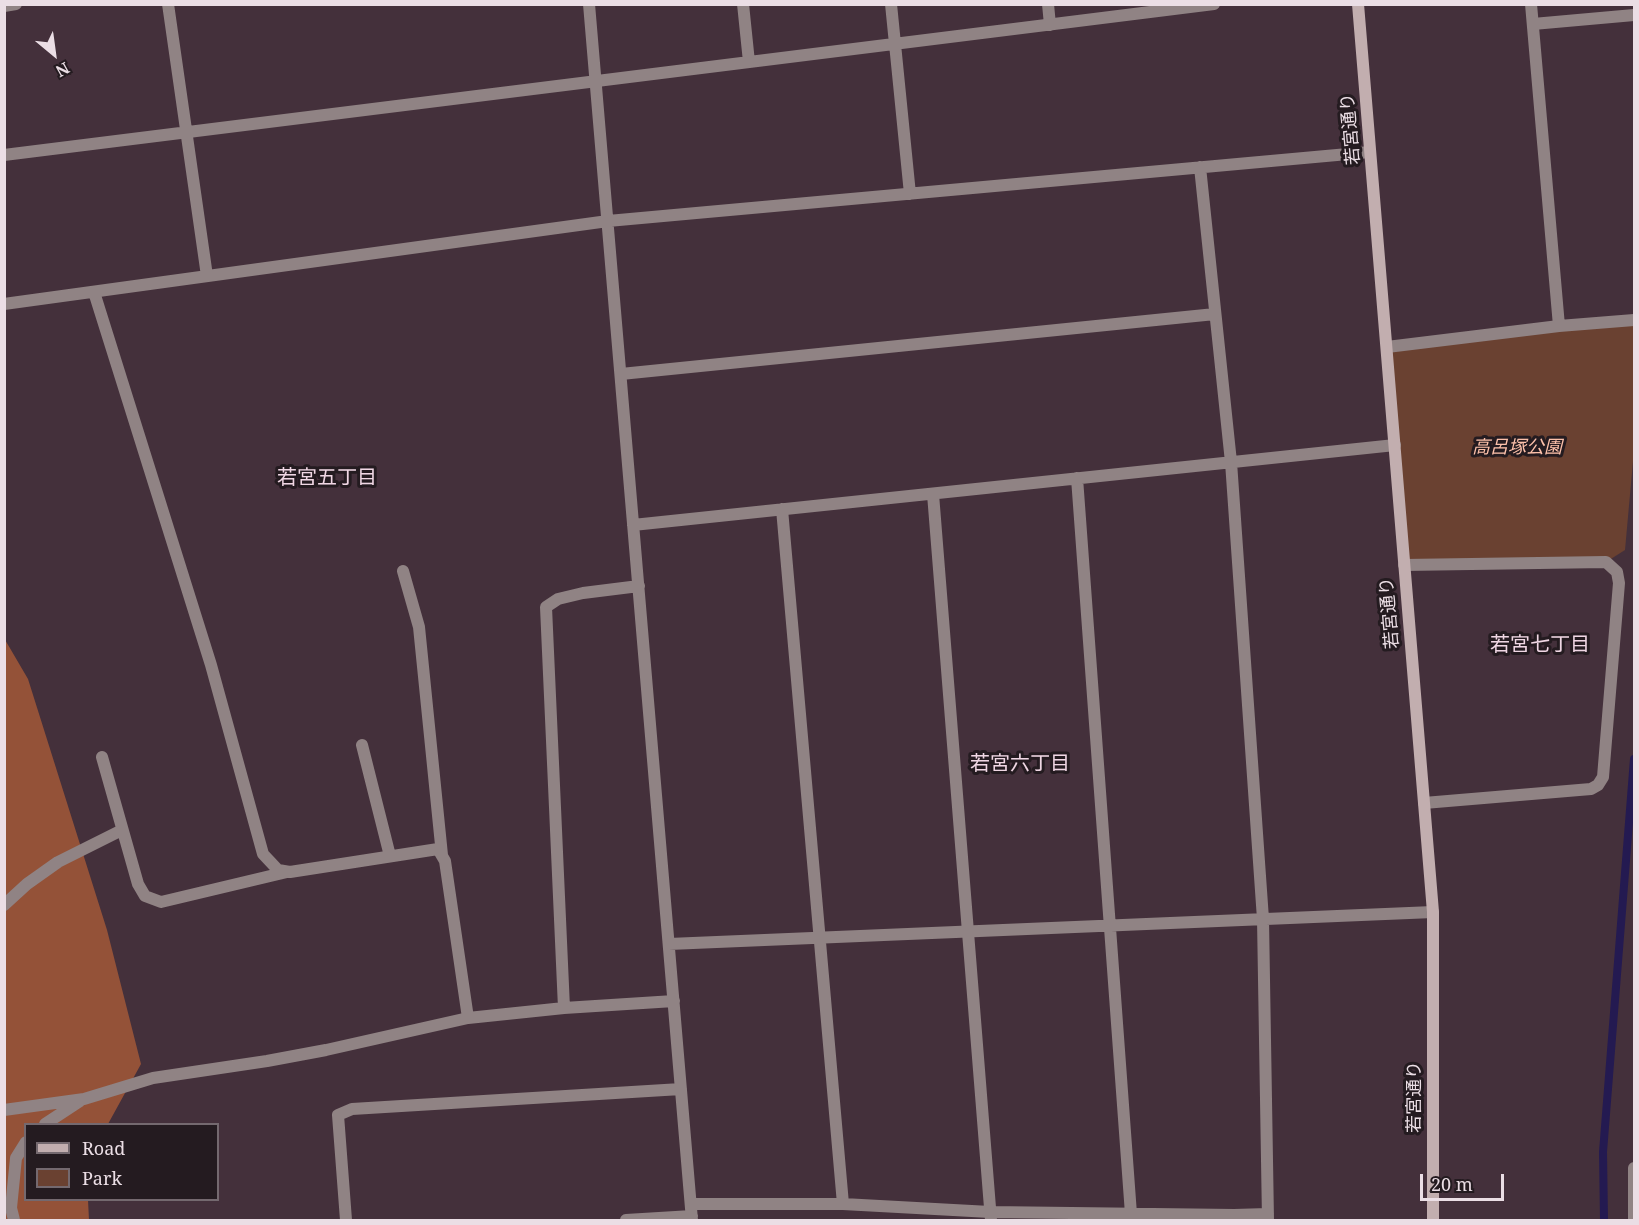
<!DOCTYPE html>
<html>
<head>
<meta charset="utf-8">
<style>
  body { margin:0 }
  #map { position:relative; width:1639px; height:1225px; overflow:hidden; background:#44303b; font-family:"Noto Serif",serif }
  canvas { display:block }
  .frame { position:absolute; inset:0; border:6px solid #ebdee5; pointer-events:none }
  .legend { position:absolute; left:24px; top:1123px; width:195px; height:78px; box-sizing:border-box; background:#241b20; border:2px solid #74696f; margin:0; padding:8px 10px; list-style:none; font-size:18px; color:#ebdee5 }
  .legend li { display:flex; align-items:center; gap:12px; height:30px }
  .legend b { width:30px; border:2px solid #74696f }
  .north { position:absolute; left:24px; top:24px; width:60px; height:60px; -webkit-text-stroke:4px #241b20; paint-order:stroke; rotate:151deg; font-size:16px; font-weight:700; line-height:24px; text-align:center; color:#ebdee5 }
  .north::after { content:''; display:block; margin:auto; width:21px; height:27px; background:#ebdee5; clip-path:polygon(50% 0,100% 100%,50% 72%,0 100%) }
  .scale { position:absolute; left:1420px; top:1174px; width:84px; height:27px; box-sizing:border-box; border:3px solid #ebdee5; border-top:0; padding-left:8px; font-size:18px; line-height:21px; white-space:nowrap; color:#ebdee5; -webkit-text-stroke:4px #241b20; paint-order:stroke }
</style>
</head>
<body>
<div id="map">
<canvas width="1639" height="1225"></canvas>
<div class="frame"></div>
<ul class="legend">
<li><b style="height:8px;background:#c2aeaf"></b>Road</li>
<li><b style="height:16px;background:#6a4131"></b>Park</li>
</ul>
<div class="north">N</div>
<div class="scale">20 m</div>
</div>
<script>
const ctx = document.querySelector('canvas').getContext('2d');
ctx.lineJoin = 'round';
function fill(path, color) { ctx.fillStyle = color; ctx.fill(path, 'evenodd'); }
const shape = rows => new Path2D(rows.map(r => 'M' + r).join(''));
function stroke(path, color, width, dash) { ctx.strokeStyle = color; ctx.lineWidth = width; ctx.lineCap = dash ? 'butt' : 'round'; ctx.setLineDash(dash || []); ctx.stroke(path); }
function label(font, color, halo, rows, align = 'center') {
  ctx.font = font + ' "Noto Serif","Noto Sans JP",serif'; ctx.lineWidth = 6; ctx.setLineDash([]); ctx.textBaseline = 'middle'; ctx.strokeStyle = halo; ctx.fillStyle = color; for (const [text, x, y, turn = 0] of rows) {
    ctx.save(); ctx.translate(x, y); ctx.rotate((+turn || 0) * Math.PI / 180); ctx.textAlign = isNaN(turn) ? turn : align; if (halo) ctx.strokeText(text, 0, 0); ctx.fillText(text, 0, 0); ctx.restore();
  }
}
fill(shape([
  [1634,320,1634,450,1625,550,1606,562,1404,565,1388,347]
]), '#6a4131');
fill(shape([
  [4,638,28,679,107,930,141,1064,108,1124,26,1124,26,1200,88,1200,89,1220,5,1220]
]), '#945238');
stroke(shape([
  [1604,1220,1603,1152,1634,759]
]), '#241a51', 8);
stroke(shape([
  [168,4,207,276],
  [589,4,692,1220],
  [743,4,749,62],
  [891,4,910,194],
  [1048,4,1050,25],
  [1531,4,1559,326],
  [4,6,16,4],
  [1533,24,1634,15],
  [4,155,1214,4],
  [1200,167,1231,462,1263,919,1268,1220],
  [94,292,211,665,263,854,278,870,290,872,438,849,445,861,468,1018],
  [4,304,608,221,1370,152],
  [1387,347,1559,326,1634,320],
  [621,374,1215,314],
  [1077,478,1131,1214],
  [933,494,991,1220],
  [782,509,843,1204],
  [633,525,1395,445],
  [1404,565,1606,562,1617,572,1619,583,1603,777,1598,785,1591,789,1424,803],
  [403,571,419,627,442,855],
  [362,745,390,856],
  [102,757,138,884,145,896,161,902,287,872],
  [4,905,27,884,58,862,122,830],
  [669,944,1433,912],
  [564,1008,546,607,558,599,583,593,639,586],
  [4,1110,84,1099,153,1078,267,1061,326,1050,468,1018,564,1008,674,1001],
  [45,1124,80,1101],
  [691,1204,843,1204,990,1212,1234,1215,1268,1214],
  [14,1220,11,1208,16,1158,26,1142],
  [346,1220,338,1115,352,1109,681,1089],
  [626,1220,692,1216],
  [1634,1220,1634,1168]
]), '#908384', 12);
stroke(shape([
  [1358,4,1433,912,1433,1220]
]), '#c2aeaf', 12);
label('18px', '#ebdee5', '#241b20', [
  ["若宮通り",1351,129,-95],
  ["若宮通り",1390,613,-95],
  ["若宮通り",1415,1097,-90]
]);
label('italic 18px', '#fdc1aa', '#241b20', [
  ["高呂塚公園",1517,448]
]);
label('20px', '#f0d7e4', '#241b20', [
  ["若宮五丁目",327,478],
  ["若宮七丁目",1540,645],
  ["若宮六丁目",1020,764]
]);
</script>
</body>
</html>
